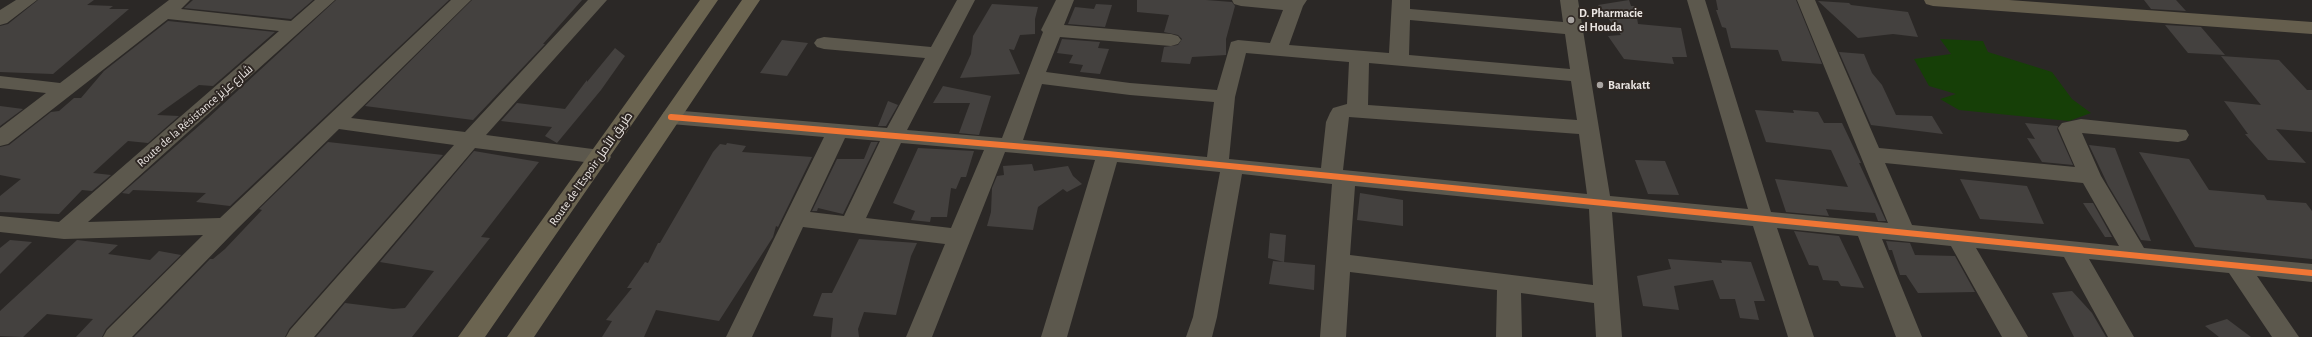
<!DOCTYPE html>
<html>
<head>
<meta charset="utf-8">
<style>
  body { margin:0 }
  canvas { display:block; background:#2b2826 }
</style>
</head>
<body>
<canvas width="2312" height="337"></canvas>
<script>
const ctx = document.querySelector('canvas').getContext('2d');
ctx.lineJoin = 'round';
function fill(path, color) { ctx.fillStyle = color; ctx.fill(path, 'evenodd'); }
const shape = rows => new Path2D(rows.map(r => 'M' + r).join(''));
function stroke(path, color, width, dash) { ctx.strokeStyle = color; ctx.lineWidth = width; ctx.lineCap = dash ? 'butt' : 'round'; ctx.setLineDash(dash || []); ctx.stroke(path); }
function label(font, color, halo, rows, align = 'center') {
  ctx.font = font + ' "Alegreya Sans",Cairo,sans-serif'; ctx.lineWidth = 4; ctx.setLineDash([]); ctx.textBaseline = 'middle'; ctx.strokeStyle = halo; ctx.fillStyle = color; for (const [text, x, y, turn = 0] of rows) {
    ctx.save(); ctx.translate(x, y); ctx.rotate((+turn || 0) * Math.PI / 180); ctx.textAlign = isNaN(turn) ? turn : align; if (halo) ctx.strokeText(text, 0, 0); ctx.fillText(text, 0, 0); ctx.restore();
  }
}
fill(shape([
  [1940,39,1983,41,1988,52,2052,72,2072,99,2091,113,2069,121,1959,110,1940,99,1956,94,1929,86,1914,59,1951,54]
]), '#163f07');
fill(shape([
  [38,0,94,0,87,5,113,6,109,9,129,9,53,74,0,72,0,26,8,24],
  [193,0,313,0,291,19,184,8],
  [336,0,449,0,230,206,196,202,206,193,133,190,129,194,122,193,208,118],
  [472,0,582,0,543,44,545,44,473,120,365,106],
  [1137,0,1206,0,1232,2,1235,6,1226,39,1226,55,1192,57,1190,64,1161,62,1164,47,1178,45,1182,39,1178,35,1164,32,1169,15,1137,12],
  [1629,0,1631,6,1635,6,1638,24,1681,28,1687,57,1672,57,1674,64,1624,59,1608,36,1621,35,1598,5],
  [1716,0,1796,0,1822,64,1782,61,1778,50,1731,48,1726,28,1722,27,1716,10,1718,10],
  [2144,0,2176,0,2186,11,2151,9],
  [1818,1,1849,3,1851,5,1908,12,1918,37,1893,34,1858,38],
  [992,4,1038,7,1035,19,1035,34,1020,35,1014,50,1009,49,1020,74,960,78,971,54,973,36],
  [1096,4,1112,5,1105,27,1068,24,1075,7,1094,9],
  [168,21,275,32,213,86,199,85,157,115,179,116,148,143,128,141,93,173,111,175,92,191,82,190,59,214,0,212,0,196,21,179,0,175,0,147,9,145,51,112,59,111,74,98,81,98,104,71],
  [2165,25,2201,27,2225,55,2188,53],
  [1062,39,1100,42,1098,48,1109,49,1100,74,1080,72,1083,65,1069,63,1073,55,1057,53],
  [782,40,808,43,787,76,760,73],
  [615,48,625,56,601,90,557,143,545,136,552,127,501,121,517,103,565,109,587,80,587,82],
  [1839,52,1864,54,1872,73,1882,85,1896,115,1932,116,1943,134,1871,125],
  [2221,56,2279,60,2307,90,2312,90,2312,132,2276,129,2306,163,2268,160,2245,134,2248,134,2224,101,2261,105],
  [943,86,991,96,979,135,959,133,970,103,933,103],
  [888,101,898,105,886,126,878,126],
  [0,106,23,109,0,126],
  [1755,110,1794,113,1793,110,1818,112,1824,123,1842,123,1861,163,1859,163,1886,221,1878,221,1875,213,1826,209,1829,216,1786,212,1775,179,1848,187,1831,150,1766,142],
  [2025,123,2058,126,2057,129,2073,165,2042,162,2027,138,2035,139],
  [328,142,443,155,289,329,285,337,134,337,210,259,213,259,225,249,262,210,259,209],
  [871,142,878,142,843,214,818,208,817,211,812,211,837,159,864,159],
  [727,143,746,146,742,152,812,157,778,227,776,226,773,237,719,321,656,310,644,337,602,337,612,321,606,320,632,288,627,288,645,262,648,263,658,243,660,243,713,152,720,144,726,145],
  [2089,145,2115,148,2151,241,2141,240,2108,185],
  [918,148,974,151,966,177,961,177,956,189,951,188,947,217,931,217,930,222,911,220,915,211,893,203],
  [474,151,539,162,481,237,490,238,412,337,316,337,345,303,393,309,405,308,434,271,380,262],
  [2139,152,2189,159,2209,190,2264,195,2267,200,2306,203,2312,211,2312,259,2195,247],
  [1635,160,1665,161,1679,195,1648,194],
  [1032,164,1034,171,1068,166,1073,176,1082,184,1067,192,1063,189,1038,207,1033,230,987,226,991,212,992,188,997,176,1004,175,1003,166],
  [1960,179,2027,186,2044,224,1980,219],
  [1360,193,1403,200,1403,226,1357,220],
  [2083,203,2093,203,2112,237,2105,237],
  [1794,231,1839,236,1864,288,1841,286,1838,281,1823,280,1818,266,1809,265],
  [1270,233,1286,235,1284,262,1268,258],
  [859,239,917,243,911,256,896,315,864,312,858,329,859,337,831,337,833,318,813,316,822,293,832,293],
  [10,240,32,242,0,274,0,248],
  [77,240,118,245,108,254,150,260,159,251,181,255,106,329,102,337,76,337,93,319,47,314,23,337,0,336,0,311],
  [1886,241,1910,243,1915,255,1955,256,1975,292,1918,293,1906,275,1900,275,1892,250,1889,250],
  [1668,259,1722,263,1721,260,1751,262,1765,301,1754,301,1759,320,1740,318,1735,299,1720,299,1713,280,1674,286,1679,310,1643,306,1637,276,1671,269],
  [1273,261,1315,265,1314,290,1269,284],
  [2072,291,2092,313,2106,337,2074,337,2052,293],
  [2227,319,2251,337,2219,337,2205,326]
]), '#44413f');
fill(shape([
  [16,0,37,0,7,23,0,25,0,10,16,0],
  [169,0,190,0,181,9,291,21,315,0,335,0,88,222,220,218,451,0,471,0,351,118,465,132,588,0,607,0,486,135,600,150,608,152,611,157,608,162,600,164,475,148,314,337,286,337,290,330,454,145,339,129,234,232,132,337,103,337,107,330,203,235,64,239,0,232,0,216,59,222,279,31,168,19,8,144,0,146,0,128,46,93,0,88,0,76,60,83,169,0],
  [957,0,975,0,907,130,1002,138,1043,32,1041,30,1056,0,1074,0,1064,25,1171,34,1178,36,1181,40,1178,44,1171,46,1060,37,1046,72,1130,83,1217,90,1231,42,1238,40,1270,43,1283,10,1241,6,1234,4,1232,0,1307,0,1303,6,1289,45,1389,53,1392,0,1410,0,1410,9,1563,22,1560,0,1578,0,1610,196,1748,209,1687,0,1705,0,1771,212,1888,223,1797,0,1815,0,1879,148,2075,167,2058,128,2062,123,2081,119,2186,130,2189,135,2186,140,2178,142,2082,133,2101,176,2144,248,2312,264,2312,282,2257,276,2299,337,2272,337,2229,273,2089,259,2134,337,2108,337,2064,257,1976,248,2028,337,2002,337,1951,246,1882,239,1922,337,1896,337,1858,236,1777,228,1814,337,1788,337,1753,226,1612,212,1622,337,1596,337,1594,303,1521,293,1522,337,1496,337,1497,290,1350,272,1346,337,1320,337,1332,184,1242,174,1217,317,1212,337,1186,337,1193,317,1220,172,1117,162,1067,337,1041,337,1095,160,1005,152,932,337,906,337,945,244,803,227,752,337,726,337,824,137,671,124,664,122,661,117,664,112,671,110,887,128,925,58,824,49,817,47,814,43,817,39,824,37,931,47,957,0],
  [1410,20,1565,34,1570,69,1409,55,1410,20],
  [1246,53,1349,62,1347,104,1333,108,1330,113,1326,122,1321,168,1229,159,1235,97,1246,53],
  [1369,63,1571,81,1577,120,1368,105,1369,63],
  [1042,84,1130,95,1214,102,1207,157,1023,140,1042,84],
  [1349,117,1579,134,1587,194,1343,170,1349,117],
  [845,138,880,141,844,216,810,212,845,138],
  [901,143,984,150,951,228,866,218,901,143],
  [1885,163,2083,183,2119,246,1912,225,1885,163],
  [1355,186,1589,209,1593,285,1350,255,1355,186]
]), '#5c584d');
fill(shape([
  [1924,0,2009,0,2312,22,2312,34,1933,6,1926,4,1924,0]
]), '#655e4d');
fill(shape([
  [700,0,718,0,485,337,458,337,700,0],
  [742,0,760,0,534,337,507,337,742,0]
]), '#6b6450');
stroke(shape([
  [671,117,1108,154,2312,273]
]), '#f07635', 6);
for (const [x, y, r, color] of [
  [1571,20,4,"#a8a4a1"],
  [1600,85,4,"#a8a4a1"]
]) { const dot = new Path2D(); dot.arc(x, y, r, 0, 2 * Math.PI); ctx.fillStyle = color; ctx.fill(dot); stroke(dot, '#2e2723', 1.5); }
label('bold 12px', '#ebe6e3', '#2e2723', [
  ["D. Pharmacie",1579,13],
  ["el Houda",1579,27],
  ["Barakatt",1608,85]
], 'left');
label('12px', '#ebe6e3', '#2e2723', [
  ["Route de la Résistance شارع عزيز",195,116,-41],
  ["Route de l’Espoir طريق الأمل",591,169,-55]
]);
</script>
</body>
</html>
